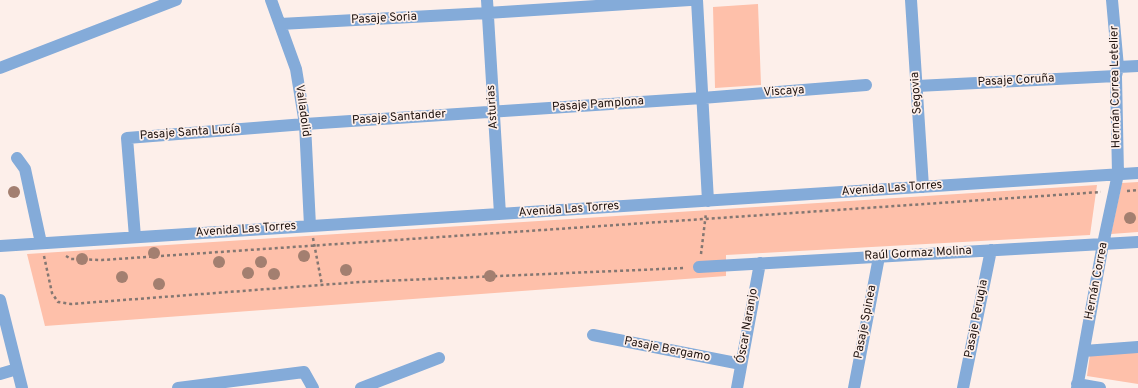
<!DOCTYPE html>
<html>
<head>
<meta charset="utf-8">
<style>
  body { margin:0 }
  canvas { display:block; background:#fdefea }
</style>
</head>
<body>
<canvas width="1138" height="388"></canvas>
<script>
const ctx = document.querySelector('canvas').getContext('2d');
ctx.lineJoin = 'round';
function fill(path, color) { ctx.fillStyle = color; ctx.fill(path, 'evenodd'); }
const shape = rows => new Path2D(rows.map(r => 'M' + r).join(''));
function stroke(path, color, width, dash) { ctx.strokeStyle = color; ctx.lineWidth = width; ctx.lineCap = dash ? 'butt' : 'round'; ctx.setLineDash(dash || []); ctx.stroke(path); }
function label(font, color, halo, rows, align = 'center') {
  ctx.font = font + ' Overpass,sans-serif'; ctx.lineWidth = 3.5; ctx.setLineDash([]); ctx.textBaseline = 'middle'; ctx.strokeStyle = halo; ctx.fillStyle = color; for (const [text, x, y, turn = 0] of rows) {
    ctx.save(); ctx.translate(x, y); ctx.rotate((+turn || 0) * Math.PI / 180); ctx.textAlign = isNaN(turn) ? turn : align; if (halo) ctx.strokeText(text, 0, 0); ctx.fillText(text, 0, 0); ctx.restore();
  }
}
fill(shape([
  [758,4,761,85,715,88,713,7],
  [1138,182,1138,232,1111,234,1122,183],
  [1097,185,1090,235,726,255,726,276,45,326,27,254],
  [1138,352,1138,384,1087,376,1090,354]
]), '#fec0aa');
stroke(shape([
  [1127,191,1138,190],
  [313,238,322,285],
  [701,254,706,213],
  [44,256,52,293,58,302,71,304,360,282,685,268],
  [66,256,71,259,102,260,1101,192]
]), '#847772', 2.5, [3, 3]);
stroke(shape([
  [271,0,296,69,305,124,310,226],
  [487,0,500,214],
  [697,0,708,201],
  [911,0,923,187],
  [280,24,487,13,690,0],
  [1118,67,1138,66],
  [0,68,176,0],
  [917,86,1116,76],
  [17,158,25,169,41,243],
  [135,237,127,138,305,124,702,98,866,85],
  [0,246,1138,173],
  [699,267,1138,242],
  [0,300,22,388],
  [593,335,741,364],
  [1084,351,1138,347],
  [0,374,17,369],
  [1077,384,1100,388],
  [178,388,304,372,313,388],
  [361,388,439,358],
  [737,388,760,263],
  [854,388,879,257],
  [963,388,991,250],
  [1077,388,1103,244,1118,174,1116,76,1118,67,1112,0]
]), '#84abd9', 12);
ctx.fillStyle = '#a37f70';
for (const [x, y] of [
  [14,192],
  [1130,218],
  [154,253],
  [304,256],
  [82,259],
  [219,262],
  [261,262],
  [346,270],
  [248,273],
  [274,274],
  [490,276],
  [122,277],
  [159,284]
]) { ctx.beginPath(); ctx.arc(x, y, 6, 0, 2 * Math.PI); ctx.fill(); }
label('12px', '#1f130f', '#fdefea', [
  ["Pasaje Soria",384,19,-3],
  ["Pasaje Coruña",1016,81,-3],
  ["Hernán Correa Letelier",1116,87,-91],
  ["Viscaya",784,92,-4],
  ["Segovia",917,93,-94],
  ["Pasaje Pamplona",598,105,-4],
  ["Asturias",493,107,-94],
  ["Valladolid",302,111,82],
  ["Pasaje Santander",399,118,-4],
  ["Pasaje Santa Lucía",190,133,-4],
  ["Avenida Las Torres",892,189,-4],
  ["Avenida Las Torres",569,210,-4],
  ["Avenida Las Torres",246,230,-4],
  ["Raúl Gormaz Molina",918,254,-3],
  ["Hernán Correa",1097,281,-79],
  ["Pasaje Perugia",977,319,-79],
  ["Pasaje Spinea",866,322,-79],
  ["Óscar Naranjo",748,326,-80],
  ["Pasaje Bergamo",667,350,11]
]);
</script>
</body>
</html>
